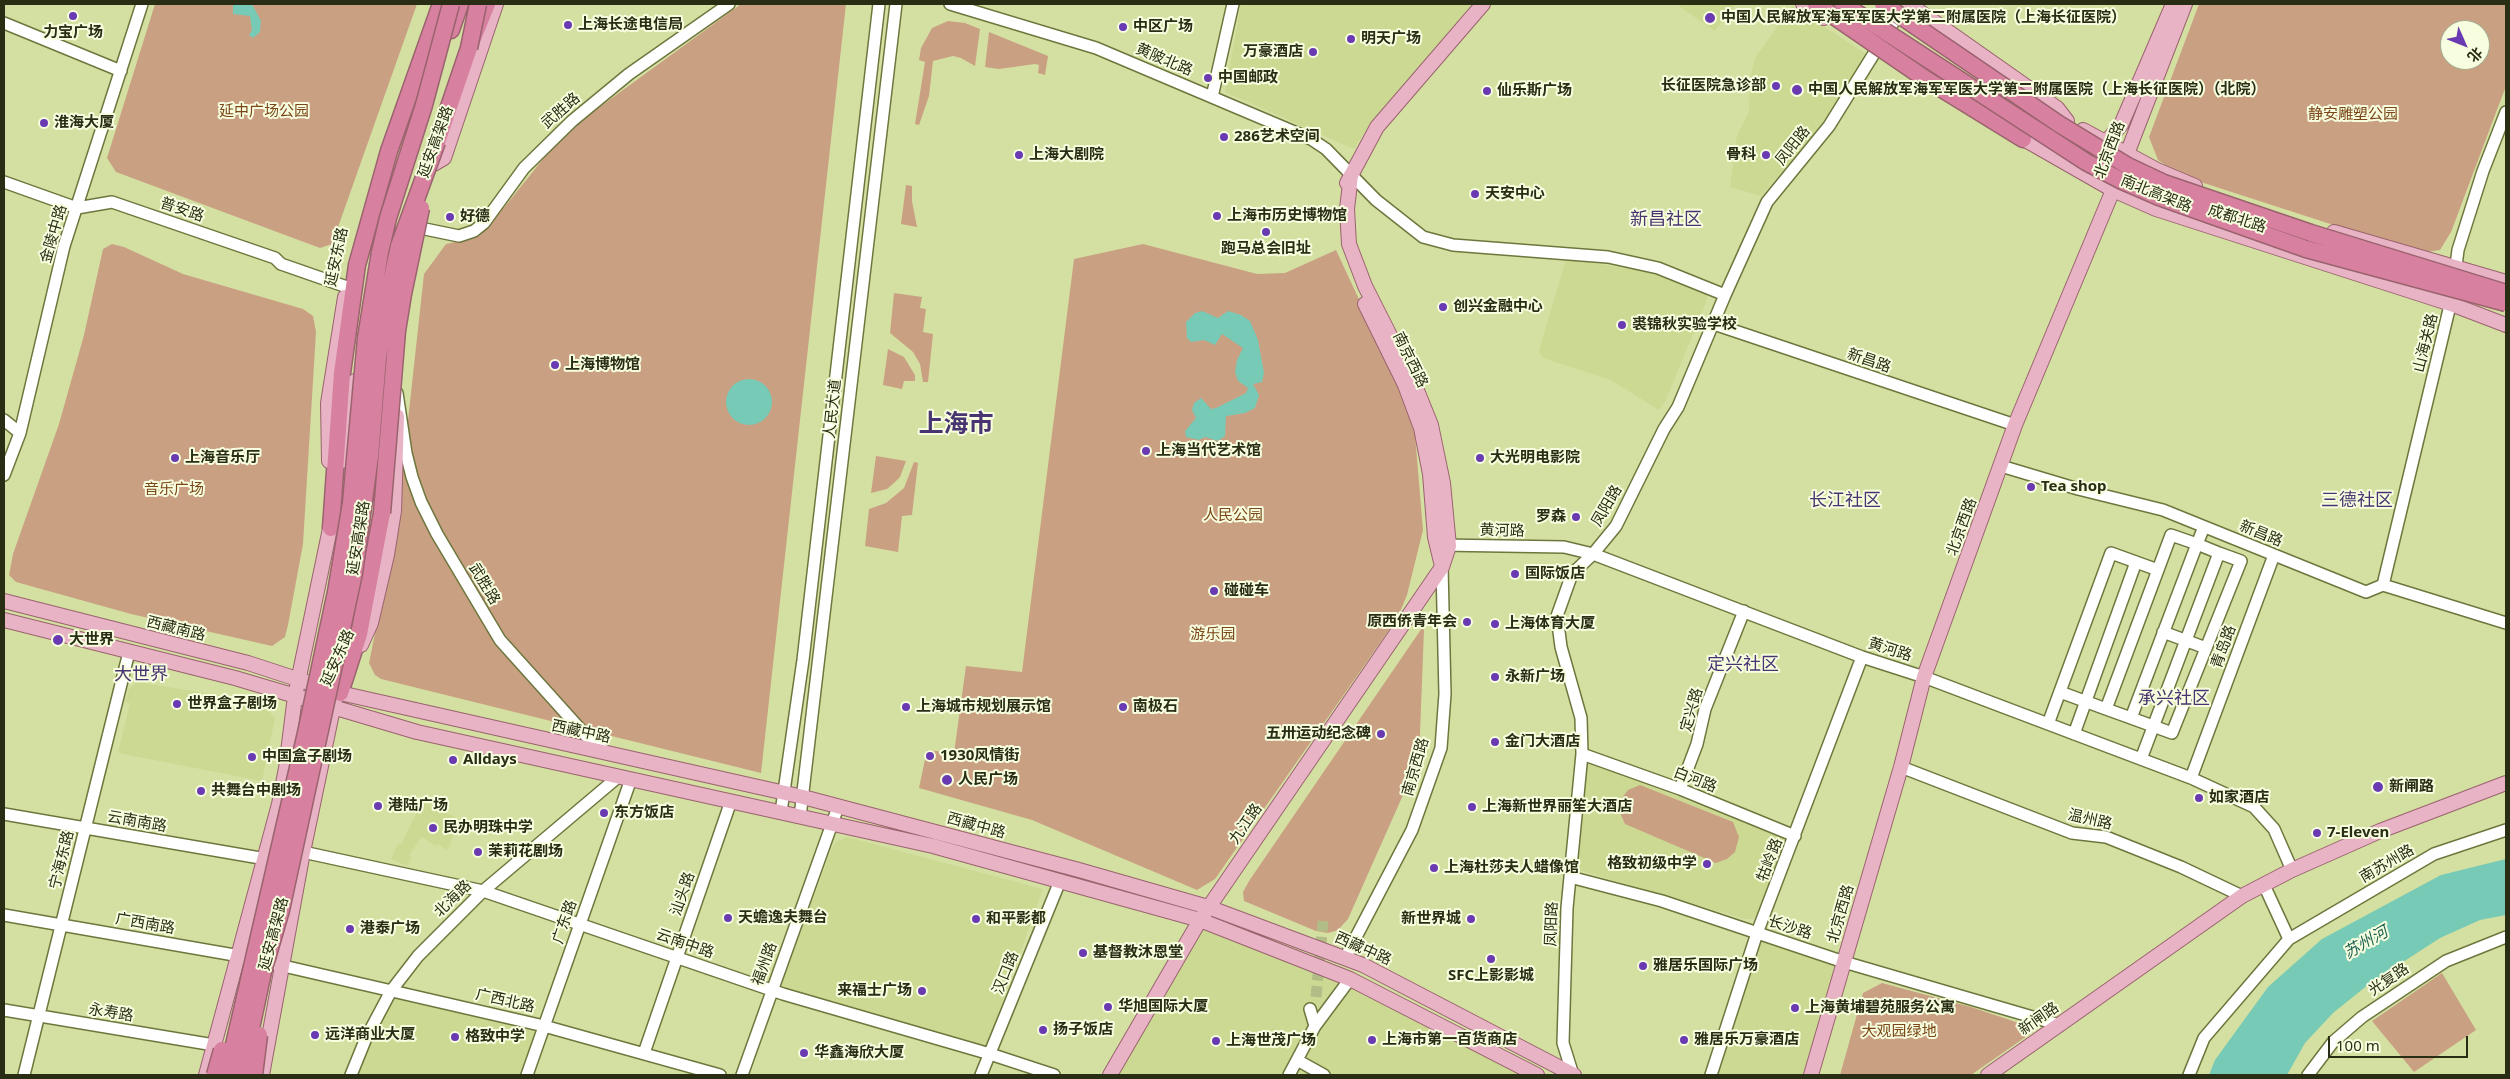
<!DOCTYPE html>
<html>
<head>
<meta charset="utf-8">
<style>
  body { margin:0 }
  #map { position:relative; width:2510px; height:1079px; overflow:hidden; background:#d4e0a2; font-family:"Noto Sans","Noto Sans SC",sans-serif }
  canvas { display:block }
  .frame { position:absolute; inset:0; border:5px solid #292d14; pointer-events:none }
  .north { position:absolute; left:2440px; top:20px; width:50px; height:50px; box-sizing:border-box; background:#f7fedf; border:1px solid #a5aa8e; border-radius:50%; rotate:134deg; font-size:14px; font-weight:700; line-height:20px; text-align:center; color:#292d14 }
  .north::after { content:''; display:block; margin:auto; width:18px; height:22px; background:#693ab1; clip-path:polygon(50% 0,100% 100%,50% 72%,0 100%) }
  .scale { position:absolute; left:2328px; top:1036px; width:140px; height:22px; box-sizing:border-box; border:2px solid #292d14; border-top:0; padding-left:6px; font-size:15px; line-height:18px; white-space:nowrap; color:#292d14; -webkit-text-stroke:4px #f7fedf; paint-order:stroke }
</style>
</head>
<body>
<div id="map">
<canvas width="2510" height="1079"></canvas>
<div class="frame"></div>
<div class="north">北</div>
<div class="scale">100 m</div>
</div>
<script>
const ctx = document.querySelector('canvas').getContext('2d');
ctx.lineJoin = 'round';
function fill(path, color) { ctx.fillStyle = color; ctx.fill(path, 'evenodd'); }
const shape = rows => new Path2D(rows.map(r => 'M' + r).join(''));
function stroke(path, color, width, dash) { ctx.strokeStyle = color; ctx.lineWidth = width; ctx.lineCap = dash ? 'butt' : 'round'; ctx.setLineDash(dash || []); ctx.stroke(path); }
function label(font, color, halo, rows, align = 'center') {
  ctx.font = font + ' "Noto Sans","Noto Sans SC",sans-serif'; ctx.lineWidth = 4; ctx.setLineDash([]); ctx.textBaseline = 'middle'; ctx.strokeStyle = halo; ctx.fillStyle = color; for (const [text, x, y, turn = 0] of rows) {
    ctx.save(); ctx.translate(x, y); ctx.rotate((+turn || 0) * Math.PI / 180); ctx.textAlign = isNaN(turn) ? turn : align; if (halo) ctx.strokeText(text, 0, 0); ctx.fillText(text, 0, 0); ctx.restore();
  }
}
fill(shape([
  [1241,4,1469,4,1476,5,1371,122,1354,149,1225,92],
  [1676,4,1735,4,1715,31],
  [1792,6,1868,55,1809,142,1761,196,1730,187,1737,135,1749,111,1750,78,1755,58],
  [1566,259,1645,271,1707,292,1707,300,1665,402,1659,410,1611,380,1543,358,1539,351],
  [138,682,230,697,270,712,275,718,262,781,118,753,130,703,125,702,129,688],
  [1587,762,1789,839,1760,910,1753,919,1745,919,1578,870],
  [422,802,461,820,447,850,438,844,436,846,421,837,409,856,412,857,407,866,391,859,398,844,401,845],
  [847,837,1043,889,986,1048,779,990,832,848,836,842],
  [1200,920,1350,979,1537,1075,1110,1075],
  [1759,934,1836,963,1806,1075,1715,1075],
  [394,998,538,1029,523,1075,358,1075,370,1045]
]), '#ccd993');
fill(shape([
  [155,4,417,4,332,244,320,248,116,172,107,158],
  [741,4,846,4,761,773,381,679,375,675,369,663,396,530,424,274,446,244,474,238,502,210,564,133],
  [2199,4,2506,4,2506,86,2451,232,2440,250,2420,253,2179,175,2158,160,2149,137],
  [2450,30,2480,30,2480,60,2450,60],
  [948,21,965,23,980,29,975,66,961,58,953,56,933,61,929,96,919,125,915,124,925,62,919,60,921,48,932,28],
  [989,32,1048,56,1045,75,1038,73,1039,65,1035,64,999,69,985,67],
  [906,185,912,186,912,201,917,227,901,224],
  [112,244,124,247,183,274,303,309,313,316,316,332,303,544,288,625,285,637,272,646,131,614,16,582,9,575,13,554,59,424,84,335,103,249],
  [1143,244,1257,274,1285,273,1336,250,1399,385,1415,435,1423,530,1407,595,1398,617,1215,879,1197,890,1032,820,919,788,927,750,954,753,966,666,1022,672,1074,259],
  [894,293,922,297,920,308,926,309,923,332,933,334,928,382,923,382,920,364,913,352,890,333],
  [888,349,904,357,915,375,915,381,904,381,902,389,883,385],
  [876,456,906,461,900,477,894,483,887,489,871,493],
  [914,462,918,463,912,515,902,516,898,552,865,546,869,509,886,503,904,488],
  [1422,628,1424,630,1419,759,1348,919,1338,930,1328,933,1316,931,1244,901,1243,892,1249,881],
  [1640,785,1733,822,1739,837,1735,852,1727,859,1716,863,1625,824,1620,813,1621,799,1628,790],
  [2442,973,2476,1030,2414,1072,2372,1021],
  [1882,983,1971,1007,2037,1029,1971,1075,1840,1075,1863,993]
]), '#caa083');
fill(shape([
  [233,4,252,4,261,21,260,32,253,38,249,35,252,30,250,16,233,14],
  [1202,311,1218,318,1228,311,1241,315,1250,321,1258,340,1264,373,1262,382,1253,384,1259,395,1255,408,1245,413,1226,416,1225,436,1218,441,1205,437,1199,440,1186,437,1185,431,1196,418,1192,410,1194,403,1201,398,1211,409,1216,408,1246,393,1248,388,1238,381,1235,372,1237,360,1243,348,1222,334,1215,345,1204,340,1191,342,1187,338,1186,322,1195,313],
  '726 402a23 23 0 1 1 46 0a23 23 0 1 1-46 0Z',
  [2506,859,2506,915,2480,920,2440,938,2369,984,2333,1013,2305,1043,2287,1075,2209,1075,2215,1060,2268,987,2322,939,2441,875]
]), '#76cab6');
stroke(shape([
  [1316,997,1323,921]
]), '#b2bc86', 11, [11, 5.5]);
const minor = shape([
  [950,4,1096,48,1311,139,1326,149,1376,200,1423,237,1453,245,1608,257,1658,268,1725,295],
  [4,23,121,71],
  [1212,97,1233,4],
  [4,182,77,208,112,202,275,258,281,264,347,287],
  [425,229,459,236,474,231,484,223,524,168,572,121,629,74,729,4],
  [2455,274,2458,250,2483,171,2506,112],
  [1714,324,2015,425],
  [397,393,406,453,412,477,421,502,437,534,500,640,589,739,605,751],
  [4,420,20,433],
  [2001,466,2078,489,2163,510,2366,592,2383,585,2506,623],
  [4,475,20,433,64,246,142,4],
  [1441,545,1564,547,1593,554,1862,657,1924,677,2191,778,2254,807,2274,829,2292,870],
  [2383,585,2452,297],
  [2163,632,2206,648],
  [2060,692,2106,709],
  [2131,718,2106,709,2171,535,2197,544,2219,553,2241,561,2172,733,2131,718,2197,544,2204,527],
  [2048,724,2111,553,2158,570],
  [2074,734,2136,562],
  [1582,754,1680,789,1795,836],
  [2141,759,2219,553],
  [1901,767,2072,833,2106,837,2181,867,2242,896],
  [2191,778,2274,555],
  [1680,789,1697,744,1705,709,1744,611],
  [781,812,803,660,879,4],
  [4,814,266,859],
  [800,817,896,4],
  [303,852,483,891,783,994,990,1054,1054,1075],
  [1570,877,1662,901,1844,962,2060,1025],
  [2264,885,2289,939],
  [4,915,240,956,544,1026,720,1075],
  [1345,958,1412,830,1441,748,1445,694,1442,567],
  [1310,1009,1315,1026],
  [4,1010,214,1045],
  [644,1053,731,801],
  [1297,1060,1324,1075],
  [24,1075,129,652],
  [351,1075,366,1038,391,991,418,956,483,891,618,777],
  [527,1075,631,779],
  [742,1075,838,807],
  [981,1075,1060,881],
  [1289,1075,1315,1026,1350,979],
  [1573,1075,1563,1043,1567,908,1582,754,1581,718,1561,647,1557,616,1572,574,1593,554,1616,526,1664,429,1678,407,1725,295,1767,202,1829,126,1901,10],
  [1711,1075,1757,933,1862,657],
  [2189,1075,2204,1038,2289,939,2434,854,2506,830],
  [2308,1075,2333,1042,2362,1017,2446,961,2506,937]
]);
const major = shape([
  [1803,4,1824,18],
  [1909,4,2057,108,2067,121],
  [2083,130,2157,170,2195,186],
  [2015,134,2113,190,2156,209,2451,304,2506,325],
  [2106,142,2121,125,2173,4],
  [425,169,444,158,496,4],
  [1347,183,1377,127,1483,4],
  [2334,232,2506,282],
  [1365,304,1405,385,1421,428,1430,474,1435,537,1442,566],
  [329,461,328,403,345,297],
  [342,461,355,381],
  [4,601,248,663,340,693,803,797,1079,870,1208,907,1363,965,1574,1075],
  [4,620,235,678,417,732,933,846,1200,920,1350,979,1537,1075],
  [361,645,371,623,387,555,394,511,397,416],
  [206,1075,279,804,286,768,295,696,332,519],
  [262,1075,303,852,335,699],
  [1110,1075,1200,920,1442,567,1449,546,1443,483,1431,425,1414,383,1365,286,1349,244,1347,209,1351,175],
  [1811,1075,1901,767,1924,677,2015,425,2113,190,2185,4],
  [1988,1075,2242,896,2292,870,2380,831,2506,783]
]);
const highway = shape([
  [451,30,460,4],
  [1924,78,2023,139],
  [437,142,469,48,487,4],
  [331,528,342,373,357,265,389,151,441,4],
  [340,693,359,634,382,513]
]);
stroke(minor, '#6d773d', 14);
stroke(major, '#9a636e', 16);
stroke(highway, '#9a636e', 19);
stroke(minor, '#fff', 11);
stroke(major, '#e7b3c5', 14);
stroke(highway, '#d7809f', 16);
const highwayBridge = shape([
  [1816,4,1924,78],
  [1843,4,2086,162,2122,181,2159,197,2306,249,2506,303],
  [1883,4,2059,124,2128,166,2164,183,2311,233,2506,293],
  [469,48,478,4],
  [382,513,397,331,403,294,421,208],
  [215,1075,222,1050],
  [227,1075,306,733,336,592,351,503,366,338,380,252,388,218,424,105,451,4],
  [241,1075,263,972,281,910,354,573,370,456,378,357,386,306,399,246,437,142],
  [254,1075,259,1035]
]);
stroke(highwayBridge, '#9a636e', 19, []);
stroke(highwayBridge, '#d7809f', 16);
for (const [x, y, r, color] of [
  [73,16,5,"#693ab1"],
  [1710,18,6,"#693ab1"],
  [568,25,5,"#693ab1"],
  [1123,27,5,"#693ab1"],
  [1351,39,5,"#693ab1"],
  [1313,52,5,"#693ab1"],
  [1208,78,5,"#693ab1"],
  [1776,86,5,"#693ab1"],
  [1797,90,6,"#693ab1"],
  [1487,91,5,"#693ab1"],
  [44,123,5,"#693ab1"],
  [1224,137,5,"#693ab1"],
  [1019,155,5,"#693ab1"],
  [1766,155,5,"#693ab1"],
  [1475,194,5,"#693ab1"],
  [1217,216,5,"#693ab1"],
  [450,217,5,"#693ab1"],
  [1266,232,5,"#693ab1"],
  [1443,307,5,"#693ab1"],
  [1622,325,5,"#693ab1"],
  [555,365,5,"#693ab1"],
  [1146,451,5,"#693ab1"],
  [175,458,5,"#693ab1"],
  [1480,458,5,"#693ab1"],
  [2031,487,5,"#693ab1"],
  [1576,517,5,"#693ab1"],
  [1515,574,5,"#693ab1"],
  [1214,591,5,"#693ab1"],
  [1467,622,5,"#693ab1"],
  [1495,624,5,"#693ab1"],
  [58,640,6,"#693ab1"],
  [1495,677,5,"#693ab1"],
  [177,704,5,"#693ab1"],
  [906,707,5,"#693ab1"],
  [1123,707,5,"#693ab1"],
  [1381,734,5,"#693ab1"],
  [1495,742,5,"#693ab1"],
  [930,756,5,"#693ab1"],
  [252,757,5,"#693ab1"],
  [453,760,5,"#693ab1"],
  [947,780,6,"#693ab1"],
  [2378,787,6,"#693ab1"],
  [201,791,5,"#693ab1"],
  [2199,798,5,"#693ab1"],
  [378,806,5,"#693ab1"],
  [1472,807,5,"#693ab1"],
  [604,813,5,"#693ab1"],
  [433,828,5,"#693ab1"],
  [2317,833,5,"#693ab1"],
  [478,852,5,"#693ab1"],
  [1707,864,5,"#693ab1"],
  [1434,868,5,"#693ab1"],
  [728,918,5,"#693ab1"],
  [976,919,5,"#693ab1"],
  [1471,919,5,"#693ab1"],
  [350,929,5,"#693ab1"],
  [1083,953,5,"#693ab1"],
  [1491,959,5,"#693ab1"],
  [1643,966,5,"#693ab1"],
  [922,991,5,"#693ab1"],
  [1108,1007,5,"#693ab1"],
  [1795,1008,5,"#693ab1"],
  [1043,1030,5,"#693ab1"],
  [315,1035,5,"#693ab1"],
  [455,1037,5,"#693ab1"],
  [1372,1040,5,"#693ab1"],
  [1684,1040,5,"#693ab1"],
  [1216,1041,5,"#693ab1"],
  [804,1053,5,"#693ab1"]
]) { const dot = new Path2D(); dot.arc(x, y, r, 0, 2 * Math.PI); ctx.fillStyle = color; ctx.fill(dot); stroke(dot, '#f7fedf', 2); }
label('bold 15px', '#292d14', '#f7fedf', [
  ["中国人民解放军海军军医大学第二附属医院（上海长征医院）",1721,18],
  ["上海长途电信局",578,25],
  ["中区广场",1133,27],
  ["力宝广场",73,33,"center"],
  ["明天广场",1361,39],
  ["万豪酒店",1303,52,"right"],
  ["中国邮政",1218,78],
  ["长征医院急诊部",1766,86,"right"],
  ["中国人民解放军海军军医大学第二附属医院（上海长征医院）（北院）",1808,90],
  ["仙乐斯广场",1497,91],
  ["淮海大厦",54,123],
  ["286艺术空间",1234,137],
  ["上海大剧院",1029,155],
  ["骨科",1756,155,"right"],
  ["天安中心",1485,194],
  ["上海市历史博物馆",1227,216],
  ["好德",460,217],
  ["跑马总会旧址",1266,249,"center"],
  ["创兴金融中心",1453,307],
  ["裘锦秋实验学校",1632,325],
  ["上海博物馆",565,365],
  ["上海当代艺术馆",1156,451],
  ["上海音乐厅",185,458],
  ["大光明电影院",1490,458],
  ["Tea shop",2041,487],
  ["罗森",1566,517,"right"],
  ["国际饭店",1525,574],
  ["碰碰车",1224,591],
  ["原西侨青年会",1457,622,"right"],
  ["上海体育大厦",1505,624],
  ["大世界",69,640],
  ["永新广场",1505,677],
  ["世界盒子剧场",187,704],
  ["上海城市规划展示馆",916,707],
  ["南极石",1133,707],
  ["五卅运动纪念碑",1371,734,"right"],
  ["金门大酒店",1505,742],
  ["1930风情街",940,756],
  ["中国盒子剧场",262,757],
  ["Alldays",463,760],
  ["人民广场",958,780],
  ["新闸路",2389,787],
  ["共舞台中剧场",211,791],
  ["如家酒店",2209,798],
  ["港陆广场",388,806],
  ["上海新世界丽笙大酒店",1482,807],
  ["东方饭店",614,813],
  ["民办明珠中学",443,828],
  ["7-Eleven",2327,833],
  ["茉莉花剧场",488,852],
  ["格致初级中学",1697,864,"right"],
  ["上海杜莎夫人蜡像馆",1444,868],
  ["天蟾逸夫舞台",738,918],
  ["和平影都",986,919],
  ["新世界城",1461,919,"right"],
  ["港泰广场",360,929],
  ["基督教沐恩堂",1093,953],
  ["雅居乐国际广场",1653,966],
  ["SFC上影影城",1491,976,"center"],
  ["来福士广场",912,991,"right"],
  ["华旭国际大厦",1118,1007],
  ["上海黄埔碧苑服务公寓",1805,1008],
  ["扬子饭店",1053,1030],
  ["远洋商业大厦",325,1035],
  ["格致中学",465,1037],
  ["上海市第一百货商店",1382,1040],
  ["雅居乐万豪酒店",1694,1040],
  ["上海世茂广场",1226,1041],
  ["华鑫海欣大厦",814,1053]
], 'left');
label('15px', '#292d14', '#f7fedf', [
  ["黄陂北路",1164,60,23],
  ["武胜路",561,111,-41],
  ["延安高架路",436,142,-70],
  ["凤阳路",1793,146,-51],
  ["北京西路",2110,150,-69],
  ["南北高架路",2156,194,22],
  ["普安路",182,210,19],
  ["成都北路",2237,219,18],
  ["金陵中路",54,234,-74],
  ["延安东路",337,257,-78],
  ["山海关路",2426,343,-76],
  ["南京西路",1410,360,64],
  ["新昌路",1869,361,19],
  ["人民大道",833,409,-84],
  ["凤阳路",1607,506,-60],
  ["北京西路",1962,527,-70],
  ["黄河路",1502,531,1],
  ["新昌路",2261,534,22],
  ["延安高架路",359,538,-81],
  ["武胜路",484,584,59],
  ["西藏南路",176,629,14],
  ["青岛路",2224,647,-70],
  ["黄河路",1890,650,18],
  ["延安东路",338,658,-66],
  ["定兴路",1692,710,-74],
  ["西藏中路",581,732,12],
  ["南京西路",1416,767,-74],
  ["白河路",1695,780,21],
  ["温州路",2090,820,13],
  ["云南南路",137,822,10],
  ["九江路",1246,824,-55],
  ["西藏中路",976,826,15],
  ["宁海东路",62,860,-76],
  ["牯岭路",1770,860,-69],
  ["南苏州路",2387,864,-30],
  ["汕头路",683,894,-71],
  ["北海路",453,899,-44],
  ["北京西路",1841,914,-74],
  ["广东路",565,922,-71],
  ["广西南路",145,924,10],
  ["凤阳路",1552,924,-88],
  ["长沙路",1790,928,18],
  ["延安高架路",274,934,-75],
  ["云南中路",685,944,19],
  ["西藏中路",1363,949,24],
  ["福州路",765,964,-70],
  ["汉口路",1006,973,-68],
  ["光复路",2389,980,-34],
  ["广西北路",505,1001,13],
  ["永寿路",111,1013,9],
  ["新闸路",2039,1019,-35]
]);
label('15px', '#7a4517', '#f7fedf', [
  ["延中广场公园",264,112],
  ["静安雕塑公园",2353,115],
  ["音乐广场",174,490],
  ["人民公园",1233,516],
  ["游乐园",1213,635],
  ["大观园绿地",1899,1032]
]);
label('italic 16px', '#1d6053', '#f7fedf', [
  ["苏州河",2366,943,-30]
]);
label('18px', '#483470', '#f7fedf', [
  ["新昌社区",1666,220],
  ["长江社区",1845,501],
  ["三德社区",2357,501],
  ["定兴社区",1743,665],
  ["大世界",141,675],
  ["承兴社区",2174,699]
]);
label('bold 25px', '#483470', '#f7fedf', [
  ["上海市",956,425]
]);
</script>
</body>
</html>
